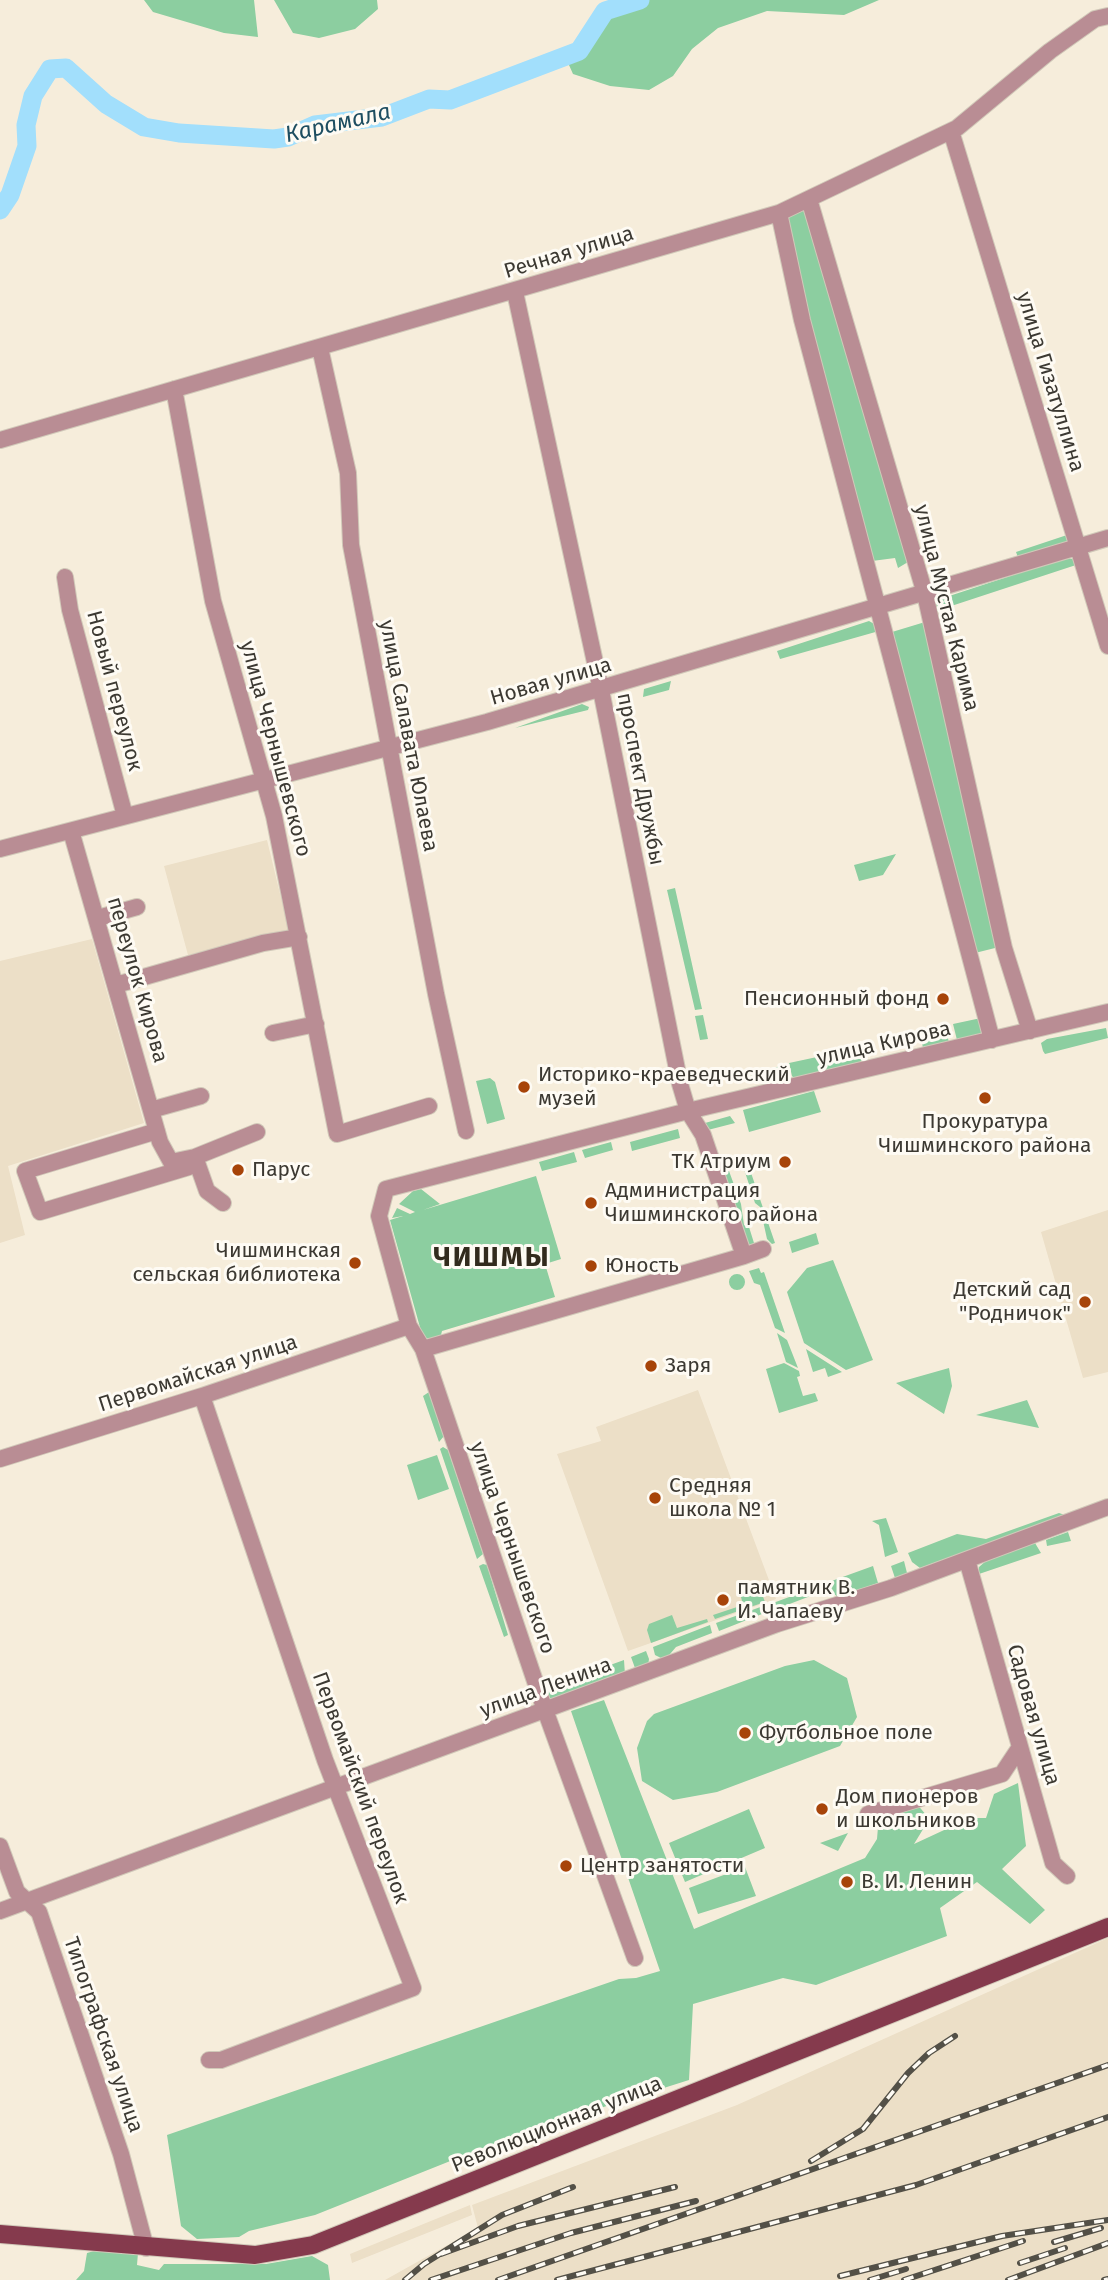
<!DOCTYPE html>
<html>
<head>
<meta charset="utf-8">
<style>
  body { margin:0 }
  canvas { display:block; background:#f6eddb }
</style>
</head>
<body>
<canvas width="1108" height="2280"></canvas>
<script>
const ctx = document.querySelector('canvas').getContext('2d');
ctx.lineJoin = 'round';
function fill(path, color) { ctx.fillStyle = color; ctx.fill(path, 'evenodd'); }
const shape = rows => new Path2D(rows.map(r => 'M' + r).join(''));
function stroke(path, color, width, dash) { ctx.strokeStyle = color; ctx.lineWidth = width; ctx.lineCap = dash ? 'butt' : 'round'; ctx.setLineDash(dash || []); ctx.stroke(path); }
function label(font, color, halo, rows, align = 'center') {
  ctx.font = font + ' "Fira Sans",sans-serif'; ctx.lineWidth = 6; ctx.setLineDash([]); ctx.textBaseline = 'middle'; ctx.strokeStyle = halo; ctx.fillStyle = color; for (const [text, x, y, turn = 0] of rows) {
    ctx.save(); ctx.translate(x, y); ctx.rotate((+turn || 0) * Math.PI / 180); ctx.textAlign = isNaN(turn) ? turn : align; if (halo) ctx.strokeText(text, 0, 0); ctx.fillText(text, 0, 0); ctx.restore();
  }
}
fill(shape([
  [267,840,289,931,188,955,164,866],
  [92,939,144,1123,8,1166,25,1235,0,1243,0,961],
  [1108,1210,1108,1372,1083,1378,1041,1232],
  [698,1390,776,1599,628,1651,557,1454,601,1441,596,1427],
  [1108,1938,1108,2280,385,2280,478,2228,472,2205,737,2105],
  [470,2205,472,2215,352,2263,350,2254]
]), '#ecdfc7');
fill(shape([
  [144,0,254,0,258,37,224,33,153,12],
  [274,0,377,0,378,9,355,29,319,38,293,33],
  [612,0,879,0,844,15,767,11,718,28,692,49,673,76,649,90,610,86,573,74,565,56,605,3],
  [804,204,908,562,898,568,895,558,872,561,785,228,787,217],
  [1070,534,1068,545,1019,560,1016,552],
  [1065,558,1073,559,1076,565,933,612,934,601],
  [869,621,876,625,879,631,780,659,777,651],
  [925,622,1003,946,975,953,892,632],
  [671,681,669,690,643,697,644,689],
  [582,704,589,707,588,710,515,728],
  [896,854,883,875,859,881,854,865],
  [675,888,702,1009,695,1010,667,890],
  [703,1015,708,1039,700,1040,695,1016],
  [981,1018,983,1031,980,1038,958,1044,953,1024],
  [945,1027,950,1046,923,1048,920,1033],
  [1106,1028,1108,1038,1045,1054,1043,1051,1041,1043,1047,1039],
  [859,1048,862,1062,860,1066,797,1081,792,1076,789,1063],
  [781,1066,783,1073,753,1081,751,1073],
  [490,1078,495,1082,505,1119,487,1124,476,1081],
  [814,1091,821,1112,749,1132,743,1110],
  [730,1116,735,1123,704,1131,705,1123],
  [678,1129,680,1138,632,1151,630,1142],
  [611,1142,613,1150,585,1158,582,1150],
  [574,1152,577,1162,542,1171,539,1162],
  [748,1164,775,1243,772,1244,767,1239,760,1207,755,1203,743,1166],
  [729,1171,741,1204,744,1225,749,1227,754,1243,752,1249,743,1252,724,1172],
  [536,1176,561,1259,545,1264,555,1297,442,1331,440,1339,423,1338,390,1220,403,1216,392,1218,397,1208,410,1214,415,1212,399,1204,413,1191,421,1189,440,1204,423,1210],
  [816,1233,819,1244,792,1253,789,1242],
  [833,1260,873,1360,846,1370,804,1343,787,1292,807,1268],
  [759,1268,761,1273,764,1272,785,1333,775,1328,760,1285,754,1283,749,1271],
  '729 1282a8 8 0 1 1 16 0a8 8 0 1 1-16 0Z',
  [777,1333,787,1340,798,1368,786,1362],
  [806,1349,842,1372,828,1377,825,1368,813,1372],
  [784,1363,799,1371,800,1376,797,1377,803,1396,815,1393,818,1401,779,1413,766,1369],
  [949,1368,952,1386,944,1414,896,1383],
  [429,1392,444,1436,439,1442,423,1396],
  [1027,1400,1039,1428,976,1415],
  [443,1447,448,1450,483,1554,477,1559,440,1449],
  [437,1455,449,1489,418,1500,407,1465],
  [1059,1513,1065,1515,920,1568,912,1562,908,1553,957,1534,986,1539],
  [886,1518,898,1552,885,1557,879,1525,872,1521],
  [1068,1532,1071,1541,1047,1546,1046,1540],
  [1035,1543,1041,1553,979,1574,979,1567,987,1560],
  [904,1561,908,1577,896,1581,891,1566],
  [483,1564,487,1565,508,1635,504,1637,479,1566],
  [873,1566,878,1583,838,1597,830,1591,826,1583],
  [759,1586,765,1602,715,1619,713,1615,743,1605,740,1593],
  [819,1586,821,1592,779,1608,775,1606,773,1603],
  [766,1605,762,1614,719,1631,716,1623],
  [672,1615,677,1628,707,1619,708,1622,651,1643,647,1630,649,1624],
  [710,1625,712,1633,676,1647,665,1660,655,1655,653,1647],
  [646,1651,649,1659,648,1666,635,1668,631,1657],
  [624,1660,625,1675,551,1702,541,1690],
  [814,1660,847,1678,857,1717,840,1746,717,1792,673,1800,642,1781,637,1748,647,1721,654,1714,785,1666],
  [604,1700,694,1929,865,1858,877,1839,878,1827,900,1807,916,1803,927,1816,925,1826,914,1844,970,1818,986,1818,994,1794,1018,1783,1026,1846,1002,1869,1045,1910,1030,1924,977,1882,940,1908,947,1936,816,1985,783,1978,693,2004,689,2080,518,2134,315,2215,249,2231,239,2237,197,2239,181,2226,167,2135,619,1979,636,1978,660,1971,571,1711],
  [749,1809,765,1848,685,1882,669,1843],
  [848,1833,838,1851,820,1843],
  [745,1867,756,1896,698,1914,689,1888],
  [105,2248,138,2253,137,2265,159,2270,164,2264,266,2264,312,2256,328,2265,330,2280,76,2280,84,2271,87,2253]
]), '#8ccea0');
stroke(shape([
  [0,210,10,195,27,146,26,125,33,96,50,69,66,68,106,104,144,127,179,133,274,139,288,137,315,125,382,117,429,99,450,100,579,51,605,11,640,0]
]), '#a2dffc', 19);
const minor = shape([
  [951,131,1108,646],
  [809,199,925,594,1004,948,1030,1031],
  [779,213,802,320,992,1040],
  [515,292,601,690,680,1084,688,1111,703,1135,744,1256,763,1249],
  [320,348,348,473,351,545,389,746,436,994,466,1131],
  [174,389,213,601,274,816,337,1134,429,1106],
  [0,440,779,213,957,128,1050,51,1095,19,1108,16],
  [65,577,70,610,125,816],
  [71,831,160,1142,171,1162,195,1157,207,1191,223,1203],
  [0,849,487,722,1108,538],
  [98,918,137,907],
  [116,985,263,943,299,937],
  [273,1033,316,1024],
  [151,1110,201,1096],
  [157,1131,25,1171,40,1212,189,1167],
  [195,1157,257,1132],
  [423,1349,744,1256],
  [202,1396,325,1760,413,1988,221,2060,209,2060],
  [0,1459,202,1396,409,1326],
  [967,1560,1053,1863,1067,1876],
  [868,1814,1002,1774,1020,1747],
  [0,1846,17,1892,39,1912,121,2154,146,2248],
  [0,1911,777,1624,891,1588,1108,1507],
  [635,1958,540,1696,423,1349,409,1326,379,1216,386,1189,688,1111,1108,1012]
]);
const major = shape([
  [0,2234,255,2255,313,2245,1108,1927]
]);
stroke(minor, '#d1c9b9', 18);
stroke(major, '#d1c9b9', 20);
stroke(minor, '#b98d94', 16);
stroke(major, '#853a4d', 18);
const rail = shape([
  [811,2161,863,2129,908,2073,929,2053,955,2036],
  [1054,2242,1101,2228],
  [441,2254,518,2226,675,2187],
  [1020,2263,1065,2248],
  [840,2276,1002,2236,1108,2220],
  [405,2280,424,2264,502,2215,573,2187],
  [431,2280,571,2233,696,2201],
  [498,2280,1108,2065],
  [557,2280,916,2185,1108,2117],
  [870,2280,906,2269],
  [904,2280,1023,2241],
  [1008,2280,1108,2243],
  [1104,2280,1108,2279]
]);
stroke(rail, '#535047', 6);
stroke(rail, '#fefbf4', 3.5, [10]);
for (const [x, y, r, color] of [
  [943,999,7,"#a74409"],
  [524,1087,7,"#a74409"],
  [985,1098,7,"#a74409"],
  [785,1162,7,"#a74409"],
  [238,1170,7,"#a74409"],
  [591,1203,7,"#a74409"],
  [355,1263,7,"#a74409"],
  [591,1266,7,"#a74409"],
  [1085,1302,7,"#a74409"],
  [651,1366,7,"#a74409"],
  [655,1498,7,"#a74409"],
  [723,1600,7,"#a74409"],
  [745,1733,7,"#a74409"],
  [822,1809,7,"#a74409"],
  [566,1866,7,"#a74409"],
  [847,1882,7,"#a74409"]
]) { const dot = new Path2D(); dot.arc(x, y, r, 0, 2 * Math.PI); ctx.fillStyle = color; ctx.fill(dot); stroke(dot, '#fefbf4', 2.5); }
label('21px', '#3c3932', '#fefbf4', [
  ["Речная улица",569,253,-17],
  ["улица Гизатуллина",1050,382,73],
  ["улица Мустая Карима",946,608,76],
  ["Новая улица",551,682,-16],
  ["Новый переулок",114,691,75],
  ["улица Салавата Юлаева",408,736,79],
  ["улица Чернышевского",275,749,75],
  ["проспект Дружбы",640,779,79],
  ["переулок Кирова",137,980,74],
  ["улица Кирова",884,1044,-13],
  ["Первомайская улица",198,1374,-18],
  ["улица Чернышевского",512,1548,71],
  ["улица Ленина",546,1688,-20],
  ["Садовая улица",1033,1715,74],
  ["Первомайский переулок",360,1788,70],
  ["Типографская улица",103,2035,71],
  ["Революционная улица",557,2125,-22]
]);
label('21px', '#3c3932', '#fefbf4', [
  ["Пенсионный фонд",929,999,"right"],
  ["Историко-краеведческий",538,1075],
  ["музей",538,1099],
  ["Прокуратура",985,1122,"center"],
  ["Чишминского района",985,1146,"center"],
  ["ТК Атриум",771,1162,"right"],
  ["Парус",252,1170],
  ["Администрация",605,1191],
  ["Чишминского района",605,1215],
  ["Чишминская",341,1251,"right"],
  ["сельская библиотека",341,1275,"right"],
  ["Юность",605,1266],
  ["Детский сад",1071,1290,"right"],
  ["\"Родничок\"",1071,1314,"right"],
  ["Заря",665,1366],
  ["Средняя",669,1486],
  ["школа № 1",669,1510],
  ["памятник В.",737,1588],
  ["И. Чапаеву",737,1612],
  ["Футбольное поле",759,1733],
  ["Дом пионеров",836,1797],
  ["и школьников",836,1821],
  ["Центр занятости",580,1866],
  ["В. И. Ленин",861,1882]
], 'left');
label('italic 23px', '#1e4e61', '#fefbf4', [
  ["Карамала",338,124,-13]
]);
ctx.letterSpacing = '2px';
label('bold 28px', '#322b1d', '#fefbf4', [
  ["ЧИШМЫ",492,1258]
]);
ctx.letterSpacing = '0px';
</script>
</body>
</html>
